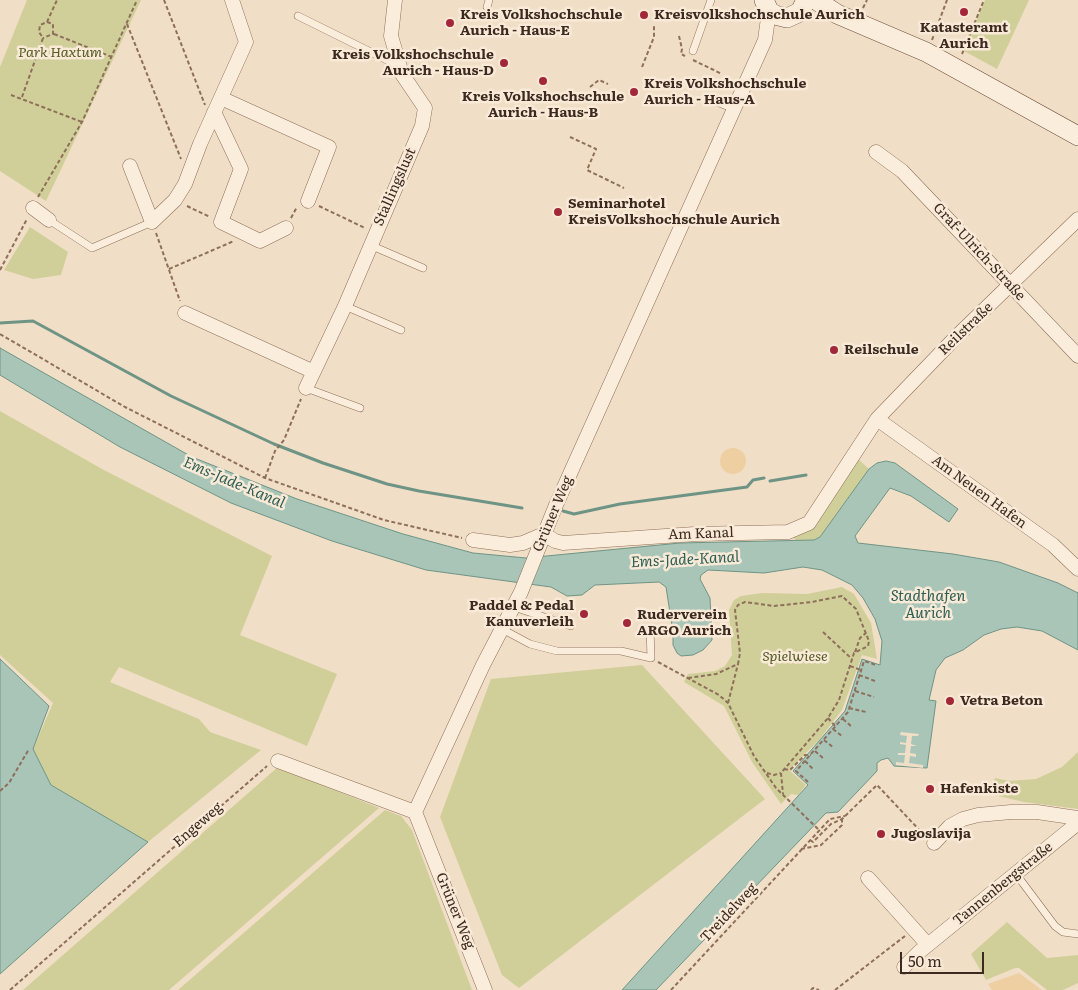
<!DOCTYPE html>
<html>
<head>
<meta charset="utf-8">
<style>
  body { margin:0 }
  #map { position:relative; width:1078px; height:990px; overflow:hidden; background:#f1dec6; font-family:Literata,serif }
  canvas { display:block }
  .scale { position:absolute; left:900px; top:952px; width:84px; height:22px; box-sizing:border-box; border:2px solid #3d291f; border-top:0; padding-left:6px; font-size:15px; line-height:18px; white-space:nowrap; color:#3d291f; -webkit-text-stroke:4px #f8ead7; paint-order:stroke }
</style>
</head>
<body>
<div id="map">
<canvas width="1078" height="990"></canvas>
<div class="scale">50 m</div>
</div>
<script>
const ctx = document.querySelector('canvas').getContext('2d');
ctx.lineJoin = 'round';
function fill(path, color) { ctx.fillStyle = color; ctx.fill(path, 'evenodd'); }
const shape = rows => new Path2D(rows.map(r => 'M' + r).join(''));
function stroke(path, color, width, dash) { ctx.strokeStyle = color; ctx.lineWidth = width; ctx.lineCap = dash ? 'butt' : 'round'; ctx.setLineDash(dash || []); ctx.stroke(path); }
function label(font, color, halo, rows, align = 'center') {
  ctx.font = font + ' Literata,serif'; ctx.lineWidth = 5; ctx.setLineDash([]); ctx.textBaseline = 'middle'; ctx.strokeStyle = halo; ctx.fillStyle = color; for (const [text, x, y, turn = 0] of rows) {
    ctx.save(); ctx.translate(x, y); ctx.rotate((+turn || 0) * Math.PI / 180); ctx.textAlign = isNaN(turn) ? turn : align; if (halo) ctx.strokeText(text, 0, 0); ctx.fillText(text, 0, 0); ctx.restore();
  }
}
fill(shape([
  [27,0,141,0,46,201,0,171,0,67],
  [985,0,1029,0,997,69,964,51],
  [30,227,68,252,61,275,33,279,4,270],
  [0,411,102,469,272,556,240,635,337,674,307,746,119,667,110,682,199,719,210,732,261,750,148,842,51,785,33,749,53,703,0,655],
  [857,458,869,469,820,537,814,540,797,541,789,534,802,530],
  [842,587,854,594,871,623,877,659,862,655,842,710,819,740,789,770,806,785,798,795,791,794,781,804,752,762,724,706,684,682,688,674,715,671,725,666,732,655,729,610,734,600,741,596,762,593,807,594],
  [642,665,765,799,519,988,502,975,440,817,491,679],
  [1078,752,1078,809,1024,802,990,794,995,778,1009,781,1036,779,1062,767],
  [278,767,379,808,169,990,23,990],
  [385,810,401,816,412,830,472,990,178,990],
  [1007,922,1047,958,1078,955,1078,983,1063,990,1047,990,1019,968,1015,968,986,980,971,954]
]), '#d0cf99');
fill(shape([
  '720 461a13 13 0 1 1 26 0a13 13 0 1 1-26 0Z',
  [1019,973,1042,990,992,990,988,984]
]), '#eecfa2');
const water = shape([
  [0,348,192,457,297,499,403,534,473,553,526,558,680,543,814,540,820,537,869,469,877,463,886,461,895,463,958,509,949,522,911,496,890,488,855,536,858,543,953,554,999,562,1058,583,1078,593,1078,650,1042,631,1017,627,1001,629,984,635,963,650,945,658,936,670,929,700,936,701,927,768,894,766,888,758,881,760,877,763,877,771,838,812,826,813,656,990,622,990,808,785,793,771,845,711,862,659,880,665,882,641,875,619,863,598,852,585,822,570,803,567,764,573,708,570,701,575,700,579,710,598,712,640,703,650,693,655,681,656,677,653,673,645,673,632,666,587,659,582,595,585,582,595,567,596,551,587,426,570,332,541,231,503,120,447,0,375,0,348],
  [0,659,49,706,33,749,51,785,148,842,0,974,0,659]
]);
fill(water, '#a8c5b8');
stroke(water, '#6e9485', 1);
fill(shape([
  [901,732,919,734,918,736,912,736,911,744,917,746,911,746,910,753,916,754,916,757,910,756,909,763,923,765,923,768,896,765,896,762,904,763,905,755,898,755,898,753,905,753,906,745,900,744,900,742,906,743,907,736,900,735]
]), '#f1dec6');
stroke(shape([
  [0,323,33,321,171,396,274,444,323,463,387,484,419,491,522,508],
  [770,481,806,475],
  [563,511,574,514,620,504,747,487,753,480,764,478]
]), '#6e9485', 3);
const lane = shape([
  [487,7,489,0],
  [298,16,397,65],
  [693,51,711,0],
  [710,99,734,109],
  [49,220,92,248,152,222],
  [370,245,423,268],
  [345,306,401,330],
  [306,388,360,408],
  [514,607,571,626],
  [502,629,530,644,557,651,621,651,651,658,650,628],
  [1016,874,1055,926,1063,932,1078,934]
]);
const street = shape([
  [221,98,329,147,308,201],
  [214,112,241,169,221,222,260,241,286,228],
  [876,152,902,171,1078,356],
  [130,166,152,222,175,200,185,184,200,144,246,42,232,0],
  [33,208,49,220],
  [185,313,312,371],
  [306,388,345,306,422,126,425,108,402,74,391,36,395,0],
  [877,419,1053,545,1078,569],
  [544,534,555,541,563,543,695,534,788,532,809,523,877,419,955,338,1078,219],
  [473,540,510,545,523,543,544,534],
  [278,761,415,812],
  [934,843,950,826,963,819,978,815,1011,812,1037,812,1078,818],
  [868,878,928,945],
  [904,967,919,952,1078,823],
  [485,990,415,812,483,665,521,592,556,505,765,40,769,11]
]);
const secondary = shape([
  [764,0,769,11,775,15,787,18,800,12,806,0],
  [816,0,837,14,926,52,1078,136]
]);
stroke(lane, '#8e6f5a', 8);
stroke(street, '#8e6f5a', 15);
stroke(secondary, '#70503d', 20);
stroke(shape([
  [164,0,205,105],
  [863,8,867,0],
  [47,22,57,0],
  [127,24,181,159],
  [54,34,112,57],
  [679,36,682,49,681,54,685,56],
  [932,40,947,0],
  [962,54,984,0],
  [693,60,722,74],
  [642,67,654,37,654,26],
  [590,87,599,80,608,84],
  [11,95,82,122],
  [22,97,43,38,39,32,40,25,47,22,53,24,53,34,43,38],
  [570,137,596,149,587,170,624,188],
  [38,197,82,122,137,0],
  [187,206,210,217],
  [319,206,365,228],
  [291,218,297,207],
  [156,233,180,301],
  [169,269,234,241],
  [0,270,27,219],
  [0,334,125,407,265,478,384,520,462,538],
  [265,478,275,451,284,440,301,399],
  [823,632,852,659],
  [855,652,860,638,866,633],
  [658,662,719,695,728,703,754,756,776,788,819,830],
  [850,666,861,670],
  [859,675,875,681],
  [688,678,716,674,738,664,740,653,735,610,738,605,745,602,774,606,812,602,842,596,856,609,869,641,868,646,854,653,839,700,828,718,781,773,783,794],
  [855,691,874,697],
  [728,703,738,664],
  [849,708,866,712],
  [828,718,835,726],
  [843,719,852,727],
  [833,729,843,737],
  [824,740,834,748],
  [815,751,824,759],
  [805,761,814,770],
  [784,769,790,770,805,755,811,755],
  [767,773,774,775,781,773],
  [808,782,796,771,848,712,864,661,876,665],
  [0,791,9,783,29,749],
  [810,840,813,842,831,824,842,819,877,785,925,836],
  [801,849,821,845,842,825,842,819],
  [10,990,267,766],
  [671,990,830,819,845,816],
  [811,990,813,988,819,990],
  [835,990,905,936]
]), '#8e6f5a', 2, [4, 2.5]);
stroke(lane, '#fbeddb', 7);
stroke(street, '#fbeddb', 14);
stroke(secondary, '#fbeddb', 19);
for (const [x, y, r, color] of [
  [964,12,5,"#a12739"],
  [644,15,5,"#a12739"],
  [450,23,5,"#a12739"],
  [504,63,5,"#a12739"],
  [543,81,5,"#a12739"],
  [634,92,5,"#a12739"],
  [558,212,5,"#a12739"],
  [834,350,5,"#a12739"],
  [584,614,5,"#a12739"],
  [627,623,5,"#a12739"],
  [950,701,5,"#a12739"],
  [930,789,5,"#a12739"],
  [881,834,5,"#a12739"]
]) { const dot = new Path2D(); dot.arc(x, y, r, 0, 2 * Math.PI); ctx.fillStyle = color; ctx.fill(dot); stroke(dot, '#f8ead7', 2); }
label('bold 14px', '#3d291f', '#f8ead7', [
  ["Kreis Volkshochschule",460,15],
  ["Aurich - Haus-E",460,31],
  ["Kreisvolkshochschule Aurich",654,15],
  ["Katasteramt",964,28,"center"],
  ["Aurich",964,44,"center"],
  ["Kreis Volkshochschule",494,55,"right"],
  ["Aurich - Haus-D",494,71,"right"],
  ["Kreis Volkshochschule",644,84],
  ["Aurich - Haus-A",644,100],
  ["Kreis Volkshochschule",543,97,"center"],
  ["Aurich - Haus-B",543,113,"center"],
  ["Seminarhotel",568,204],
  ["KreisVolkshochschule Aurich",568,220],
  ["Reilschule",844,350],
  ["Paddel & Pedal",574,606,"right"],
  ["Kanuverleih",574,622,"right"],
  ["Ruderverein",637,615],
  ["ARGO Aurich",637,631],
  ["Vetra Beton",960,701],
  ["Hafenkiste",940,789],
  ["Jugoslavija",891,834]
], 'left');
label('italic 14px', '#555b24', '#f8ead7', [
  ["Park Haxtum",60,53],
  ["Spielwiese",795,657]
]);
label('14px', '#3d291f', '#f8ead7', [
  ["Stallingslust",395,187,-66],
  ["Graf-Ulrich-Straße",979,252,47],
  ["Reilstraße",966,329,-44],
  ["Am Neuen Hafen",979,492,36],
  ["Grüner Weg",553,514,-67],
  ["Am Kanal",701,534,-2],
  ["Engeweg",198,825,-41],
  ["Tannenbergstraße",1003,884,-39],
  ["Grüner Weg",455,911,68],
  ["Treidelweg",729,913,-47]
]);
label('italic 15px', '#2d5e54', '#f8ead7', [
  ["Ems-Jade-Kanal",234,483,23],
  ["Ems-Jade-Kanal",685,560,-3],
  ["Stadthafen",928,597],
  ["Aurich",928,614]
]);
</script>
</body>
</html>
